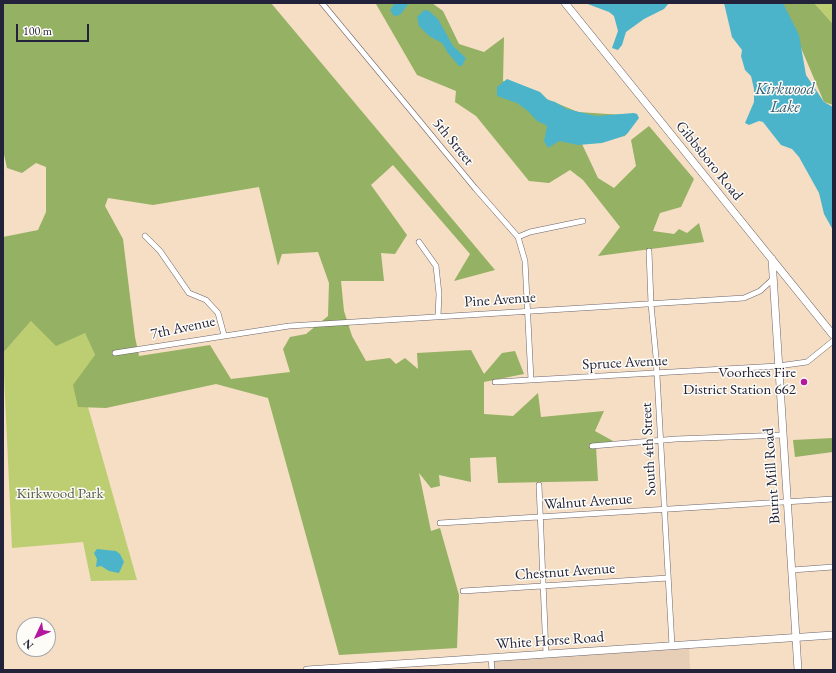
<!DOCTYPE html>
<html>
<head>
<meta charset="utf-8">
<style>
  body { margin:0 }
  #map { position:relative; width:836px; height:673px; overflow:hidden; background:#f5dec3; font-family:"EB Garamond",serif }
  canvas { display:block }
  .frame { position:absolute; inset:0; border:4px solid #22223b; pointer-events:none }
  .north { position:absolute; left:16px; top:617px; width:40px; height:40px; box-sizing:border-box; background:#fdfcf7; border:1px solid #a5a5ac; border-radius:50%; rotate:226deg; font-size:11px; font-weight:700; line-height:16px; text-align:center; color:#22223b }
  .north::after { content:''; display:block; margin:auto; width:14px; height:18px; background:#b5179e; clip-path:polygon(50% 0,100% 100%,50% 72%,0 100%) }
  .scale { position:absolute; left:16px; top:24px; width:73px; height:18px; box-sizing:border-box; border:2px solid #22223b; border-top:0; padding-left:5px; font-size:12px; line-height:14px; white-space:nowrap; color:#22223b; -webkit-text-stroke:3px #fdfcf7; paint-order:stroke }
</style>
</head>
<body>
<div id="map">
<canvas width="836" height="673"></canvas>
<div class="frame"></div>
<div class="north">N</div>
<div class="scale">100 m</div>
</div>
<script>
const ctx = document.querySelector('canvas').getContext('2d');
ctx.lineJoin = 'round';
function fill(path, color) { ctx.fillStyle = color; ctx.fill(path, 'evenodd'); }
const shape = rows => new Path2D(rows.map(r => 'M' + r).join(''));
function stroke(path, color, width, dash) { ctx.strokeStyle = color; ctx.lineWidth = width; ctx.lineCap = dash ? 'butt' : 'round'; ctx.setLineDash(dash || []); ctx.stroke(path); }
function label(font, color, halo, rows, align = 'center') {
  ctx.font = font + ' "EB Garamond",serif'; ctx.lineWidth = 3; ctx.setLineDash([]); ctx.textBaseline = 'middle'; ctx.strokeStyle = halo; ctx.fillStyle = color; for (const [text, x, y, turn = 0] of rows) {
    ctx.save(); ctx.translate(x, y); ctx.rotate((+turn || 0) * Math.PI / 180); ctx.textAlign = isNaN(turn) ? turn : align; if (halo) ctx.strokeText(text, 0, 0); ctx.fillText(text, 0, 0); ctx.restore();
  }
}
fill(shape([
  [689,645,690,670,492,670,491,658]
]), '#e7cfb7');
fill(shape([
  [814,3,833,3,833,24],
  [31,321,85,333,95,355,78,407,88,407,137,580,91,581,83,542,12,548,3,353]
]), '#bcce71');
fill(shape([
  [4,3,271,3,495,270,454,281,470,254,393,165,371,185,407,235,395,254,381,253,384,281,341,281,344,311,352,336,366,361,390,358,396,364,405,358,418,369,417,353,471,350,484,374,502,353,515,351,524,374,484,382,484,414,513,416,538,393,541,417,604,411,595,431,613,441,596,446,598,481,498,483,496,457,470,458,471,482,439,475,440,486,431,488,419,473,431,531,440,528,459,595,457,648,339,655,268,398,216,384,106,408,78,407,73,385,95,355,85,333,56,346,31,321,3,353,3,237,38,230,46,212,46,167,36,163,22,173,7,168,3,150],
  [259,187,278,266,282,254,318,252,329,283,328,316,306,334,290,337,283,349,290,372,231,379,210,345,139,356,135,337,123,239,105,206,108,198,153,205],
  [432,3,443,11,459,44,484,52,504,37,503,81,578,112,638,116,625,136,582,144,598,178,614,188,636,166,631,140,649,126,694,179,681,207,660,213,653,231,674,234,679,229,687,233,699,223,704,242,598,256,620,227,583,180,570,170,549,183,529,181,476,116,455,102,456,91,417,75,376,4],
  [782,3,814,3,833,24,833,105,824,102],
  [833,438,833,452,795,457,793,440]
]), '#95b163');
fill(shape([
  [395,3,409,3,400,15,394,16,390,10],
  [585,3,669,3,664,9,644,19,626,32,622,45,618,50,612,48,618,31,614,16,609,12],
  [724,3,783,3,799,35,806,75,824,102,833,107,833,230,824,214,819,193,799,157,792,149,781,145,763,122,759,121,749,125,745,123,754,102,754,89,751,76,745,70,741,56,742,50,732,37],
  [424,10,429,11,438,19,453,46,466,58,462,66,459,66,448,53,442,43,429,36,419,26,417,17],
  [507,79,540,92,548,100,555,102,567,109,596,116,634,113,637,114,639,118,627,134,621,137,602,143,578,145,559,141,548,148,544,141,547,127,546,125,537,121,528,111,517,103,497,96,497,87],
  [97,549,116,551,120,554,124,562,119,573,109,571,101,566,96,567,97,559,94,553]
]), '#4cb4ca');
const street = shape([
  [322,3,475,188,518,237,525,261,531,380],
  [145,236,160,251,189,293,206,300,218,313,224,335],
  [518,237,530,232,583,221],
  [419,242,436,266,439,294,438,316],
  [649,251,651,304,656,357,672,646],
  [115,353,289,326,744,298,760,291,773,279],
  [495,382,778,366,807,362,833,341],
  [592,446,676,439,783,435],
  [539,485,546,654],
  [440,523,833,499],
  [792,570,833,567],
  [463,591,668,578],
  [491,658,492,670]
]);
const secondary = shape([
  [565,3,833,335],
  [772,259,798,670],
  [307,670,833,635]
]);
stroke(street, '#6c646b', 6);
stroke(secondary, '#6c646b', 8);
stroke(street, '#fff', 5);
stroke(secondary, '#fff', 7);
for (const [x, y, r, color] of [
  [804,382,4,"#b5179e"]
]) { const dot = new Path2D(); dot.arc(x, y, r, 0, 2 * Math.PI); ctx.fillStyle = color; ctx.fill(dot); stroke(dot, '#fdfcf7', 1.5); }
label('15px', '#22223b', '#fdfcf7', [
  ["5th Street",453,142,51],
  ["Gibbsboro Road",709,161,51],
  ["Pine Avenue",500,300,-4],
  ["7th Avenue",183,328,-12],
  ["Spruce Avenue",625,363,-3],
  ["South 4th Street",649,449,-93],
  ["Burnt Mill Road",772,476,-94],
  ["Walnut Avenue",588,502,-4],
  ["Chestnut Avenue",565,572,-4],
  ["White Horse Road",550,641,-4]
]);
label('15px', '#22223b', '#fdfcf7', [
  ["Voorhees Fire",796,373],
  ["District Station 662",796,390]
], 'right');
label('15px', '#585e4e', '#fdfcf7', [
  ["Kirkwood Park",60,494]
]);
label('italic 16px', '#335c74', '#fdfcf7', [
  ["Kirkwood",785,90],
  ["Lake",785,108]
]);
</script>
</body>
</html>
